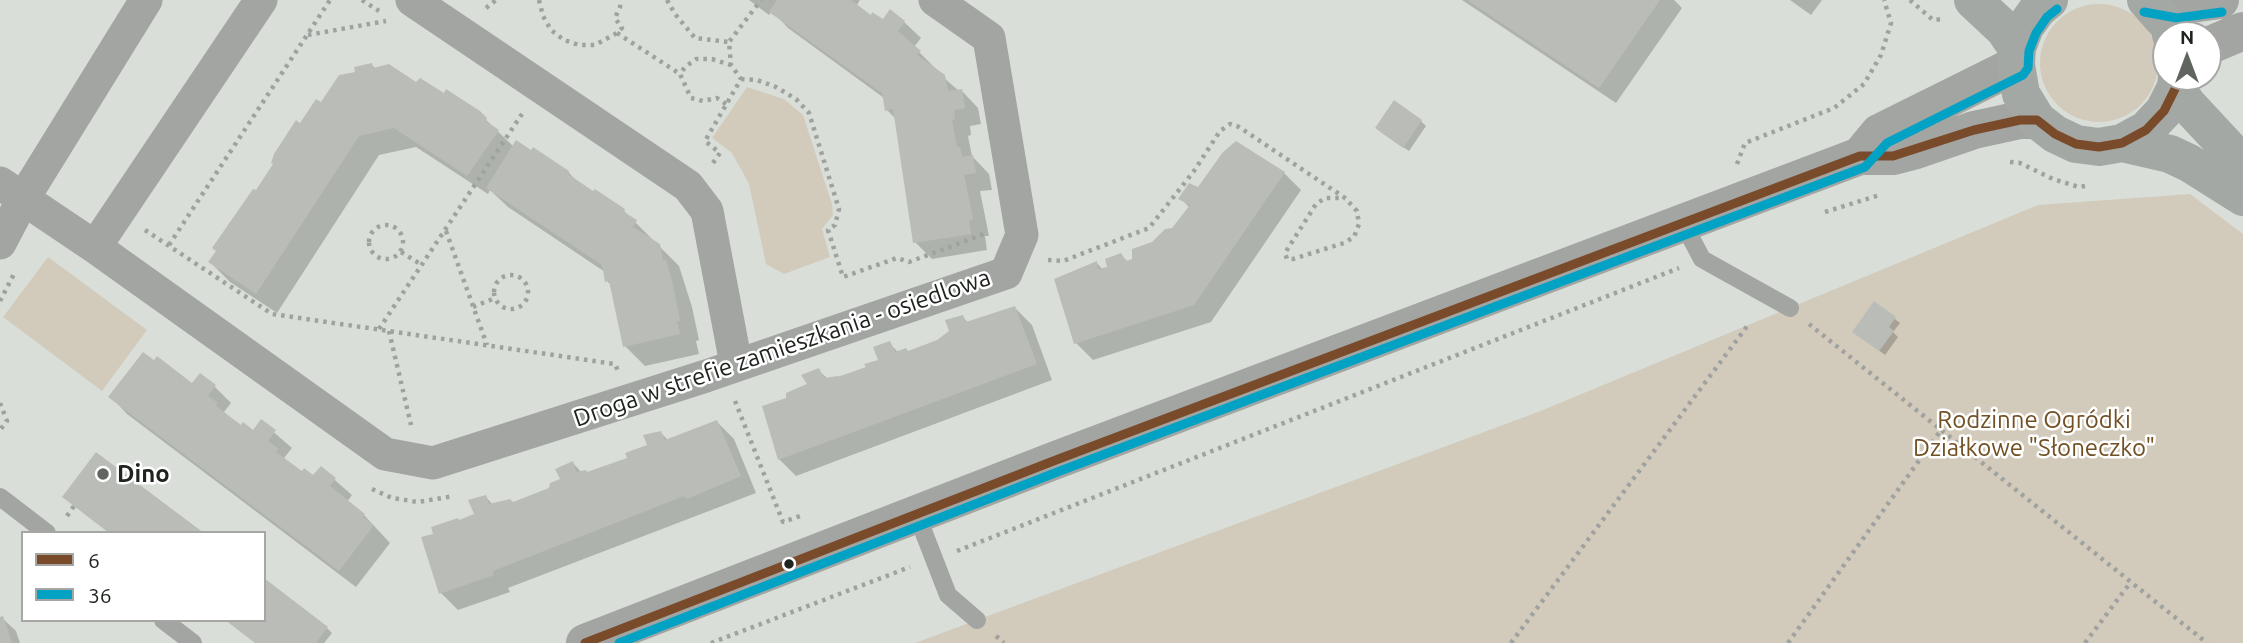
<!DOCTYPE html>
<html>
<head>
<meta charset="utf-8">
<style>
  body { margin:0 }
  #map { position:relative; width:2243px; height:643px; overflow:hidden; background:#d9dfd8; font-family:Ubuntu,sans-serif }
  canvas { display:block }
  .legend { position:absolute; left:21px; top:531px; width:245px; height:91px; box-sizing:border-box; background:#fff; border:2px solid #a6a7a5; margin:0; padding:9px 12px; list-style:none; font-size:21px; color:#20241f }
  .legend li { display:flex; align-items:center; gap:14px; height:35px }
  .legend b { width:35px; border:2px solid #a6a7a5 }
  .north { position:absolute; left:2152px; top:21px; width:70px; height:70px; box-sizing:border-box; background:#fff; border:2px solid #a6a7a5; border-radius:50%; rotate:0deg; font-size:19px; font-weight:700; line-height:28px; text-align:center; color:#20241f }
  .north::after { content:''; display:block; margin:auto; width:24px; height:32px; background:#616560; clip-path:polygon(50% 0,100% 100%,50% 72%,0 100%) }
</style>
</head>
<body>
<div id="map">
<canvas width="2243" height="643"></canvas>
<ul class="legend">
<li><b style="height:9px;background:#7a4b2a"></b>6</li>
<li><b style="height:9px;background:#02a2c5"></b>36</li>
</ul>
<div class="north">N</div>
</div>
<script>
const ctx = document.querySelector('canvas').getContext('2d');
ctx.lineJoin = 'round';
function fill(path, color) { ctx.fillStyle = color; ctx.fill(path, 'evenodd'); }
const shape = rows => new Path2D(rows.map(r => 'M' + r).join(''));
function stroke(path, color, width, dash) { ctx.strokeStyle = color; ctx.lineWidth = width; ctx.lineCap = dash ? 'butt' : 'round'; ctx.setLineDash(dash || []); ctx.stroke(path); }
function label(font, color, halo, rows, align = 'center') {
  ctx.font = font + ' Ubuntu,sans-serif'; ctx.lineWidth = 5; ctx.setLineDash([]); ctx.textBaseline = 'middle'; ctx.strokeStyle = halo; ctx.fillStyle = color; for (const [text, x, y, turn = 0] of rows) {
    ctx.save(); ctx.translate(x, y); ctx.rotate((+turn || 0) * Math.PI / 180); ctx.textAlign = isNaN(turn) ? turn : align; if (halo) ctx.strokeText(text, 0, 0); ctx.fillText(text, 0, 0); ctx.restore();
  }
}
fill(shape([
  '2040 63a59 59 0 1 1 118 0a59 59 0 1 1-118 0Z',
  [747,87,784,99,803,115,832,204,833,215,822,229,830,257,784,274,766,264,749,184,732,153,712,138],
  [2190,194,2243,234,2243,643,915,643,1538,412,2038,205],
  [48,257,147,330,102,391,3,317]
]), '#d2cbbc');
fill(shape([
  [749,0,860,0,857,5,861,10,883,22,904,22,921,38,914,47,936,69,935,70,959,91,962,91,978,108,981,124,970,126,971,135,968,136,972,156,989,174,992,190,980,191,989,236,985,236,987,250,932,259,915,242,896,119,887,110,884,98,788,28,772,11,769,15],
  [1462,0,1674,0,1682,8,1616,103],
  [1790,0,1822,0,1811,15],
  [372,65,376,69,479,113,514,147,568,172,580,184,624,211,679,266,692,307,699,340,696,341,699,354,645,366,625,346,612,286,607,281,605,272,508,207,490,190,488,194,416,147,379,155,277,313,230,282,210,262,301,125,357,73],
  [1421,121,1426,126,1409,151,1382,133],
  [1236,143,1284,173,1301,190,1211,322,1093,360,1076,343,1056,280,1097,263,1103,270,1109,268,1121,255,1128,262,1173,230,1190,208,1181,199,1198,189],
  [1874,303,1900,323,1893,332,1898,337,1885,355,1854,332],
  [1015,308,1032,325,1052,380,796,476,779,459,787,399,809,385,818,370,828,379,837,377,869,368,880,361,889,343,899,353,909,353,937,342,951,332,962,317,969,323],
  [193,386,214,386,231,403,224,412,233,421,254,432,262,422,292,448,284,458,295,468,314,478,321,468,352,495,347,502,364,515,390,543,356,587,127,414,111,397],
  [717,422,734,439,756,493,508,588,510,592,458,610,441,593,435,535,476,514,486,497,493,505,513,504,551,490,563,480,573,463,582,473,587,474,630,459,650,445,661,433,668,440],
  [0,618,2,618,16,631,20,643,0,643],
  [327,628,332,633,324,643,256,643]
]), '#0003');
fill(shape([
  [777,0,851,0,871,15,872,12,883,19,890,9,905,21,898,31,921,51,917,55,945,75,948,91,962,89,965,108,954,110,955,119,952,120,957,147,960,147,962,157,973,155,976,173,964,175,973,219,969,220,971,234,913,243,893,109,885,111,882,93,769,12],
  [1467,0,1660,0,1599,88],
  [372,63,373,68,389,64,416,82,420,78,444,93,446,89,480,111,487,118,486,121,499,130,467,176,394,128,359,136,256,294,208,262,216,251,212,248,253,189,256,190,273,164,271,163,274,154,296,120,300,123,316,99,321,102,339,75,355,72,354,67],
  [1394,100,1422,120,1403,148,1375,128],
  [516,140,531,150,533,147,569,171,568,174,593,191,595,189,625,209,624,212,637,220,633,227,660,244,663,260,666,260,673,285,680,321,677,321,680,334,623,347,609,281,605,282,602,265,486,188],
  [1236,141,1285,172,1194,305,1074,344,1054,279,1097,261,1098,269,1107,267,1105,259,1121,253,1126,261,1132,259,1132,249,1152,242,1165,229,1172,228,1190,205,1178,199,1189,183,1198,187,1223,152],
  [1874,301,1896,317,1889,327,1894,331,1879,351,1852,332],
  [1015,306,1037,364,778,460,762,406,786,398,786,393,807,384,801,375,819,368,824,378,838,376,838,377,866,367,864,364,878,360,873,347,890,341,895,352,906,348,908,351,937,340,949,331,945,320,963,315,966,322],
  [143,352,154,360,157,356,192,383,200,373,216,385,208,396,218,403,216,406,241,425,243,422,253,430,261,419,276,430,268,441,279,449,276,452,302,471,304,468,313,475,321,466,336,478,330,486,365,514,363,517,374,525,339,571,108,397],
  [717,420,741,476,687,499,684,496,493,571,494,575,439,594,421,537,433,534,431,527,458,518,459,520,474,514,468,500,486,495,489,504,510,499,513,502,549,488,550,483,560,479,555,469,573,461,576,472,586,470,587,472,627,458,625,453,647,445,643,435,661,431,665,440],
  [96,452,204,533,109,533,74,506,62,497],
  [264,578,328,627,316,643,255,643,225,620,264,620],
  [3,616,12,643,0,643,0,617]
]), '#babdb7');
stroke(shape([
  [362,0,379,11],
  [539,0,543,16,551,30,564,40,579,45,595,45,617,33,622,28,615,18,620,7,621,0],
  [667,0,675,14,695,38,729,42],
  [1910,0,1933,20,1943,19],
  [486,8,496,0],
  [617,33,680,74],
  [308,35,386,21],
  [741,79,757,80,776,87,796,99,809,113,839,209,835,225,828,230,843,277,897,258,909,262,984,234],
  [726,104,717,98,703,101,691,98,680,74,685,67,696,59,712,59,731,65],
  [2010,162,2020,163,2053,179,2079,187,2090,185],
  [713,163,720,153,705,141,741,79,731,65,729,42,761,0],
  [1737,164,1745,143,1834,108,1864,84,1881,55,1891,23,1884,0],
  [1825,212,1880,195],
  '369 242a17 17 0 1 1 34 0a17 17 0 1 1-34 0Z',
  [145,230,272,314,615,364,618,371],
  [446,231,487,345],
  [169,245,330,0],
  [401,252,422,265],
  [1048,260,1063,261,1149,228,1194,171,1220,131,1230,124,1239,127,1345,198,1357,211,1359,224,1354,237,1344,243,1293,259,1287,259,1285,253,1316,204,1325,198,1345,198],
  '494 292a17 17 0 1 1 34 0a17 17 0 1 1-34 0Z',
  [0,301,14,274],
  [473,307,495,298],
  [1809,324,2207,643],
  [379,329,522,114],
  [389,331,411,425],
  [735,401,783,522,800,516],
  [0,403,7,421,0,430],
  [372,489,392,498,418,502,454,496],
  [67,516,74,506],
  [957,551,1679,268],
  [996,636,1004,643],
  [711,643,910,567],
  [1511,643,1748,325],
  [1788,643,1941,430],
  [2085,643,2130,583]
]), '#9fa29f', 4.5, [3.5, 5]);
stroke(shape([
  [1683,223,1702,259,1790,308],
  [0,497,47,533],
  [917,515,948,595,977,620],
  [163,620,193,643]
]), '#a2a5a2', 18);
stroke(shape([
  [261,0,95,247,385,454,433,463,706,376,1006,273,1022,235,989,38,935,0],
  [412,0,688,186,707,211,736,364],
  [0,183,95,247],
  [0,243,23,199,146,0]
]), '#a2a5a2', 33);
stroke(shape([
  [2147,0,2177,6,2220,0],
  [2208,46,2243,31],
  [1860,156,1879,133,2016,65],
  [585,643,1056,460,1860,156,1893,156,1916,150,1974,130,2020,120,2037,120]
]), '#a2a5a2', 38);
stroke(shape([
  [1973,0,2004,29,2017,48],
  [2049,0,2038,9,2025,27,2017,48,2016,65,2021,94,2037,120,2055,134,2076,144,2099,147,2122,143,2146,130,2164,111,2176,87,2177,77],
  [2146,0,2169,26,2171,35],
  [2176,87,2187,104,2243,164],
  [2122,143,2170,154,2189,163,2243,197]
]), '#a3a8a4', 38);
stroke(shape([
  [585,643,1056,460,1860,156,1893,156,1974,130,2020,120,2037,120,2055,134,2076,144,2099,147,2122,143,2146,130,2164,111,2176,87,2177,77]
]), '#7a4b2a', 9);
stroke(shape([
  [2144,12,2177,18,2222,12],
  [619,643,1060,471,1865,167,1887,143,2023,75,2028,68,2029,51,2036,33,2047,17,2057,9]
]), '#02a2c5', 9);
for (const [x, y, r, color] of [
  [103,474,7,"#616560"],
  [789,564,6,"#20241f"]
]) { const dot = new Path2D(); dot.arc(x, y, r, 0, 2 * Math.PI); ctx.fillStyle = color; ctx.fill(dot); stroke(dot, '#fff', 2.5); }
label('24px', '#20241f', '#fff', [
  ["Droga w strefie zamieszkania - osiedlowa",782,348,-19]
]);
label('24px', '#715024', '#fff', [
  ["Rodzinne Ogródki",2034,420],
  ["Działkowe \"Słoneczko\"",2034,448]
]);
label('bold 24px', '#20241f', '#fff', [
  ["Dino",117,474]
], 'left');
</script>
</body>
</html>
